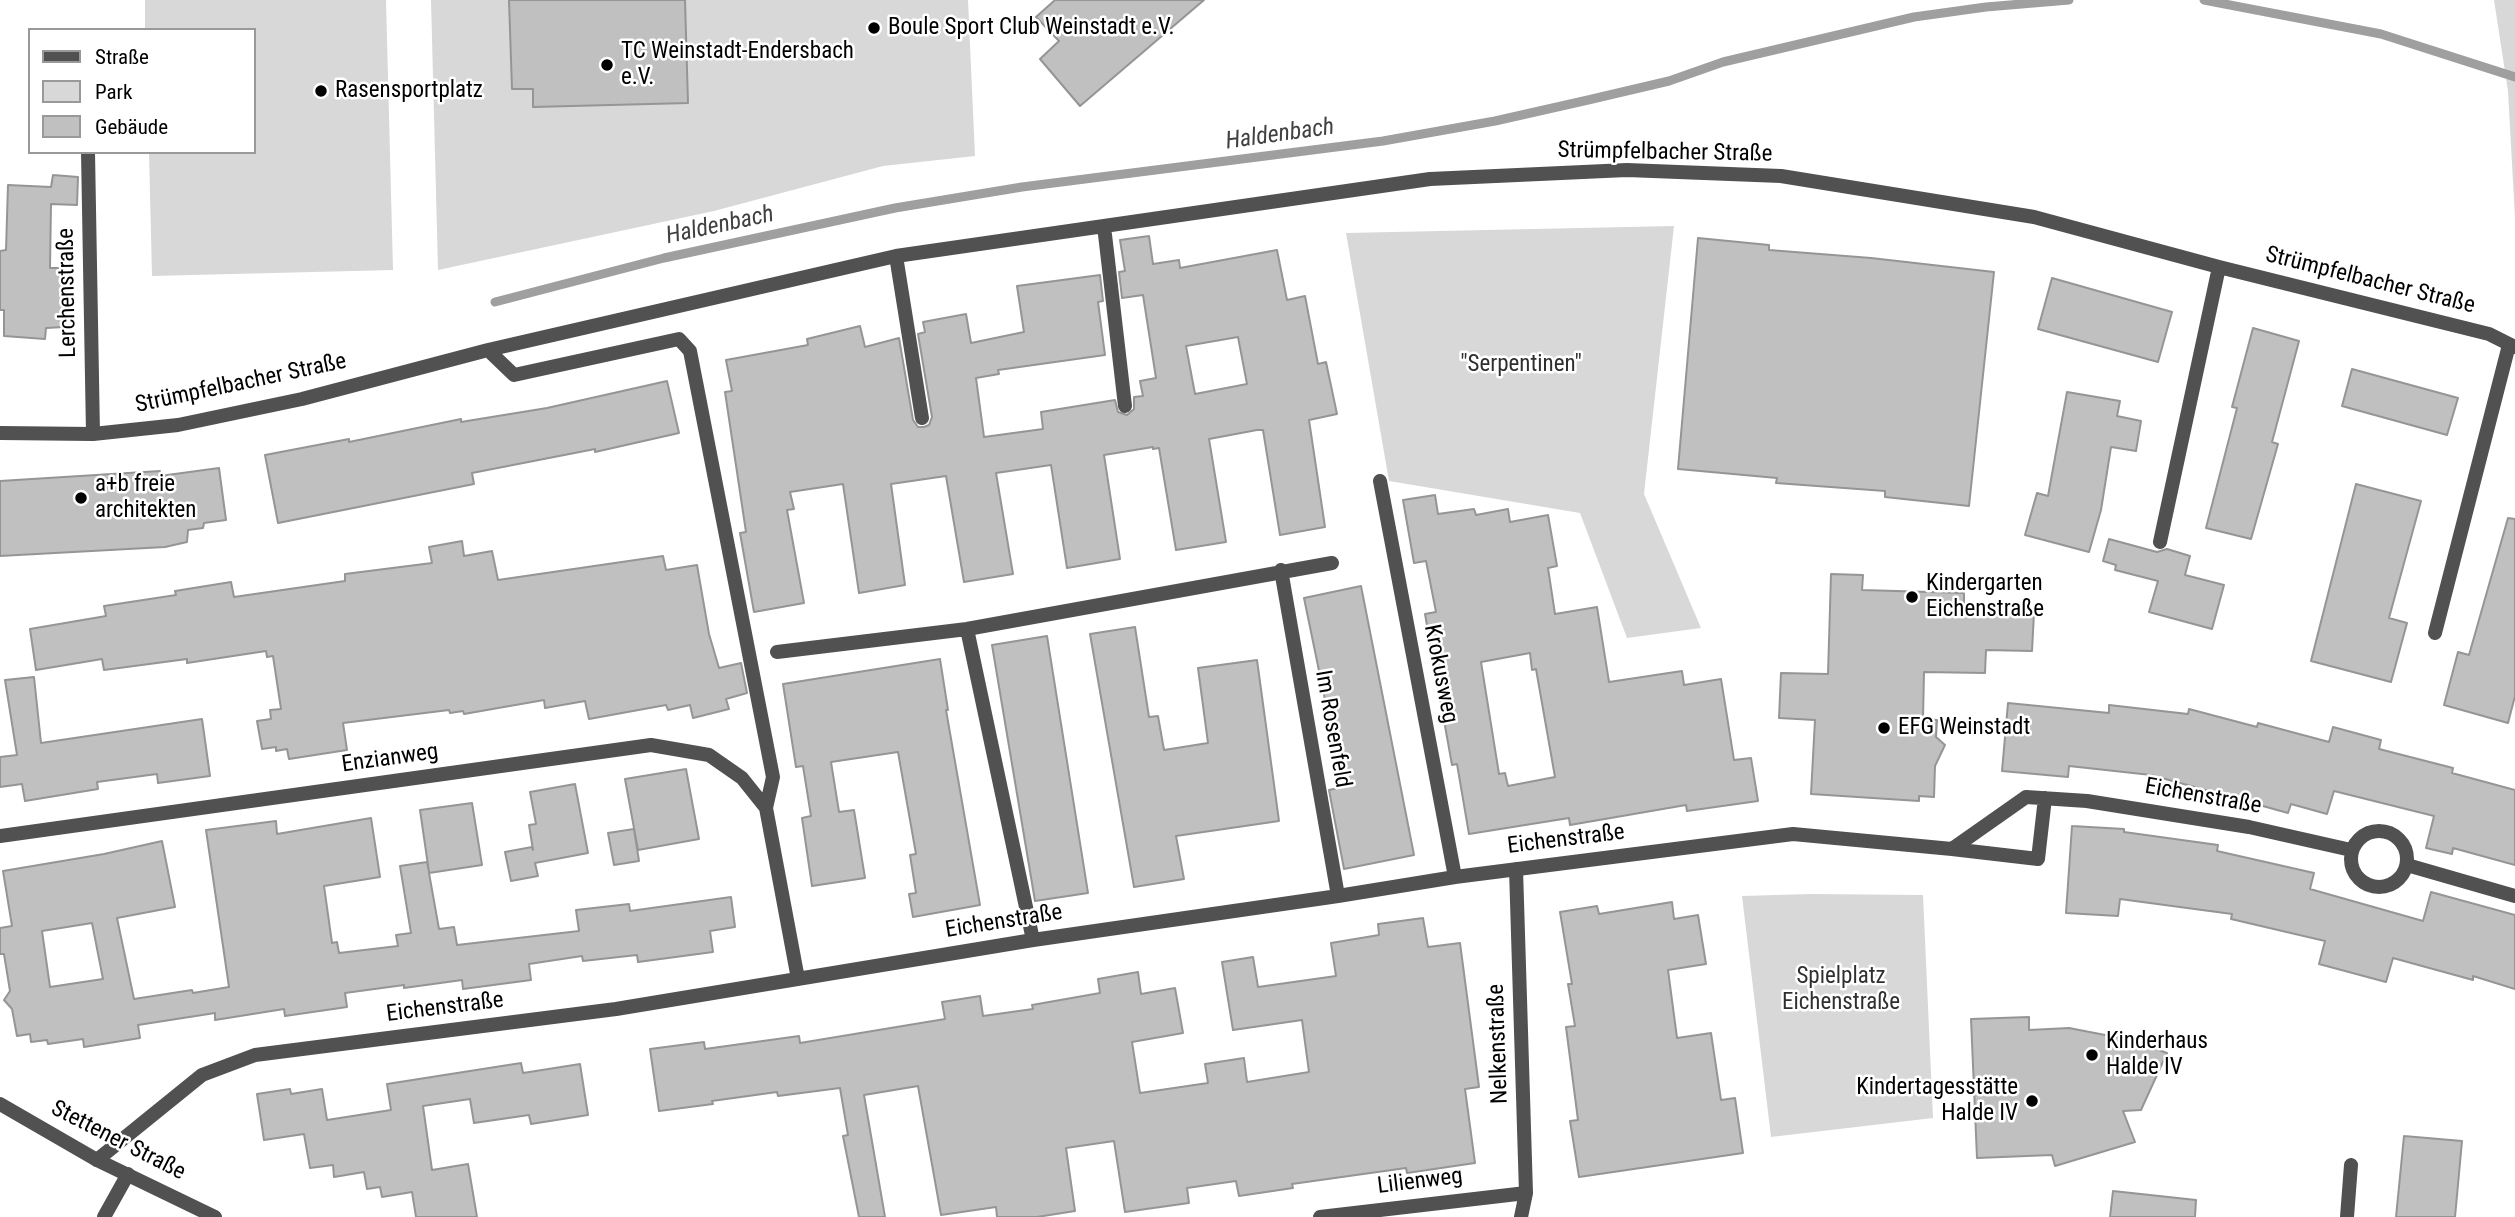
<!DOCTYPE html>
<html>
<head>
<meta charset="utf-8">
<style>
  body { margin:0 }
  #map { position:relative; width:2515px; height:1217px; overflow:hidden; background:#fff; font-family:"Roboto Condensed",sans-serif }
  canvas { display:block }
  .legend { position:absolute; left:28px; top:28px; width:228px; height:126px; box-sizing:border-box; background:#fff; border:2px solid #999; margin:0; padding:9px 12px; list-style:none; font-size:21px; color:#000 }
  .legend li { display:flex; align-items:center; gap:14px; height:35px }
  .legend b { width:35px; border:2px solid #999 }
</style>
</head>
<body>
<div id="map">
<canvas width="2515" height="1217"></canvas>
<ul class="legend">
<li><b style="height:9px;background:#515151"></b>Straße</li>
<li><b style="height:19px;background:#d8d8d8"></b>Park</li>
<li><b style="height:19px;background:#c0c0c0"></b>Gebäude</li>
</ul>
</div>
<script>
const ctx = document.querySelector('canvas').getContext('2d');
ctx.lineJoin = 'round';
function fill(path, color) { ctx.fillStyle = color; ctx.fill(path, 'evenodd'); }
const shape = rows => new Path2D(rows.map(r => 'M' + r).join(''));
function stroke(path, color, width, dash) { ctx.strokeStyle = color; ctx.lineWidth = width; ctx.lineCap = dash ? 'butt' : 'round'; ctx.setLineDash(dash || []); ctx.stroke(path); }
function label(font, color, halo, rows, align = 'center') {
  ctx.font = font + ' "Roboto Condensed",sans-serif'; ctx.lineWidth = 5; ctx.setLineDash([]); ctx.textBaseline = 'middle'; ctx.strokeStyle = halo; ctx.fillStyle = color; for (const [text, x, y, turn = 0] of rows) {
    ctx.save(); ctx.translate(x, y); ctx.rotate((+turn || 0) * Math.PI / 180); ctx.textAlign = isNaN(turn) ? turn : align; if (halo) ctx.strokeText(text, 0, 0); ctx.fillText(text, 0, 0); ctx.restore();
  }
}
fill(shape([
  [145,0,386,0,393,270,152,276,149,152,254,152,254,30,145,30],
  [431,0,968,0,975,156,883,166,714,211,438,270],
  [2494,0,2515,0,2515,218,2508,91],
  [1674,226,1644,494,1701,628,1627,638,1580,513,1389,481,1346,233],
  [1810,894,1923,895,1933,1118,1771,1137,1742,896]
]), '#d8d8d8');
stroke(shape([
  [2204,0,2381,34,2515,77],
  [495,302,664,258,895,208,1022,187,1383,141,1495,121,1588,100,1669,81,1723,62,1914,17,1986,7,2069,0]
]), '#9f9f9f', 9);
const building = shape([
  [509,0,685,0,688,103,533,107,533,89,512,89,509,0],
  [1055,0,1204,0,1080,106,1040,59,1059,41,1036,17,1055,0],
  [53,175,78,177,77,205,51,204,50,268,65,268,64,327,46,328,45,339,4,336,4,310,0,310,0,251,6,250,8,185,51,187,53,175],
  [1149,236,1153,264,1179,260,1180,268,1277,250,1287,300,1305,296,1318,364,1326,362,1337,414,1309,420,1325,527,1280,535,1263,430,1257,430,1209,439,1226,542,1176,550,1159,448,1153,449,1153,447,1104,455,1120,559,1067,568,1051,465,996,473,1013,574,964,582,946,476,891,484,905,585,859,593,843,484,790,492,794,509,787,510,804,603,754,612,740,533,746,532,725,392,732,391,726,360,808,345,807,339,860,326,865,347,899,338,913,420,918,427,924,427,929,425,932,417,918,334,925,332,923,322,966,314,971,343,1024,332,1017,286,1100,275,1103,301,1098,302,1105,355,998,370,999,374,976,378,984,437,1043,429,1041,412,1115,400,1118,412,1127,415,1134,409,1134,397,1143,396,1140,381,1156,378,1143,295,1122,298,1119,272,1125,271,1120,240,1149,236],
  [1238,337,1247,384,1195,394,1186,346,1238,337],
  [1698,238,1769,245,1769,250,1871,258,1994,272,1969,506,1885,497,1885,491,1776,483,1777,478,1678,469,1698,238],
  [2052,278,2172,312,2158,362,2038,329,2052,278],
  [2253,328,2299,341,2272,442,2278,444,2251,539,2206,528,2237,408,2232,407,2253,328],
  [2352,369,2458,398,2447,435,2342,406,2352,369],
  [667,381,679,433,595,452,595,449,472,473,474,484,278,523,265,455,349,439,349,442,461,419,461,422,547,408,667,381],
  [2067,392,2120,401,2117,416,2141,421,2136,451,2111,447,2101,510,2089,552,2025,535,2037,493,2048,496,2067,392],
  [219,468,226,520,204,523,203,528,188,530,187,542,165,547,0,556,0,481,160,471,160,476,219,468],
  [2356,484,2421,501,2389,618,2407,623,2391,682,2311,661,2356,484],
  [1435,495,1438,514,1474,509,1476,515,1508,509,1510,522,1548,515,1557,566,1548,568,1555,614,1597,607,1609,682,1682,671,1684,685,1721,679,1734,760,1751,758,1758,801,1687,811,1686,805,1570,825,1569,818,1469,834,1457,764,1452,765,1425,614,1436,612,1426,561,1414,563,1403,500,1435,495],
  [1530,653,1532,670,1536,669,1555,777,1508,786,1505,773,1499,774,1481,662,1530,653],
  [2508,518,2515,519,2515,696,2508,723,2444,705,2458,652,2469,655,2508,518],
  [2109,539,2157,552,2167,549,2190,556,2185,575,2224,585,2212,629,2149,612,2158,581,2115,570,2116,565,2103,561,2109,539],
  [462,541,464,556,492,551,498,580,663,556,666,570,697,565,709,634,719,668,741,663,747,693,726,699,729,709,693,718,690,705,668,710,666,705,589,719,585,701,545,708,544,700,464,714,463,711,450,713,449,710,343,723,347,750,289,759,287,749,276,751,276,747,262,749,257,721,271,719,270,710,281,709,273,656,267,657,266,651,187,663,187,659,104,670,102,659,36,670,30,629,106,616,104,606,176,595,175,591,231,582,234,597,345,581,345,574,432,563,429,547,462,541],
  [1831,574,1863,575,1862,590,1964,593,1964,611,2034,613,2032,651,1986,650,1985,673,1924,672,1923,719,1937,720,1936,737,1945,745,1935,766,1934,797,1919,796,1919,801,1811,794,1815,720,1779,718,1781,673,1828,674,1831,574],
  [1361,586,1414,855,1344,869,1329,790,1343,787,1304,598,1361,586],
  [1135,627,1149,717,1158,716,1164,750,1208,743,1198,668,1257,660,1279,821,1176,836,1184,879,1134,887,1090,634,1135,627],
  [1047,636,1088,893,1035,901,992,645,1047,636],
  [940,659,948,710,946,710,980,905,913,917,909,894,916,893,910,855,916,854,898,752,831,762,839,812,854,810,865,878,812,886,802,818,811,816,803,766,796,767,783,684,940,659],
  [34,677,41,743,202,719,210,776,158,783,157,774,97,782,98,789,25,801,22,784,0,787,0,757,17,755,5,680,34,677],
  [2008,703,2109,713,2109,705,2188,714,2189,709,2257,727,2258,723,2329,742,2333,727,2381,740,2379,749,2453,768,2452,773,2515,790,2515,865,2453,848,2452,854,2426,848,2434,816,2334,791,2327,814,2291,804,2288,813,2151,775,2069,766,2068,777,2002,771,2008,703],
  [686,769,699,839,638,850,625,779,686,769],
  [575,784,588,853,535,863,538,876,511,881,505,852,532,847,533,850,529,825,536,824,530,792,575,784],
  [472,803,482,865,429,873,439,929,454,927,457,945,579,931,576,910,629,904,630,911,731,897,735,927,710,931,713,952,638,962,637,955,583,961,582,956,529,964,531,980,463,989,462,980,404,988,404,985,345,993,347,1007,285,1016,284,1009,215,1020,215,1013,138,1025,140,1038,84,1047,83,1039,48,1044,47,1040,31,1042,30,1034,17,1036,12,1009,4,1000,10,991,4,954,0,954,0,928,12,926,3,871,104,854,162,841,175,907,117,918,134,999,192,990,193,993,229,987,206,830,276,821,277,834,371,818,380,877,324,886,332,943,337,942,339,953,398,946,396,935,411,933,400,866,427,862,429,872,420,810,472,803],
  [92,923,103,979,50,987,42,931,92,923],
  [2072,826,2124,829,2124,832,2218,845,2217,851,2314,873,2310,889,2423,921,2431,892,2515,915,2515,989,2473,976,2473,980,2393,958,2386,982,2319,964,2325,941,2231,919,2232,914,2120,899,2118,916,2066,913,2072,826],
  [634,829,639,861,614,865,608,833,634,829],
  [1672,902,1674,919,1698,915,1706,964,1668,970,1677,1038,1711,1033,1721,1100,1735,1098,1743,1153,1579,1177,1570,1121,1578,1120,1566,1027,1575,1026,1568,984,1572,984,1560,912,1597,906,1599,914,1672,902],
  [1423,918,1428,947,1460,943,1479,1087,1465,1089,1475,1163,1407,1173,1406,1168,1292,1184,1293,1188,1239,1196,1236,1181,1187,1188,1189,1203,1125,1212,1114,1141,1066,1148,1075,1211,1037,1217,997,1217,996,1207,941,1215,918,1086,864,1095,885,1217,859,1217,843,1136,848,1135,840,1088,778,1096,777,1092,712,1101,713,1104,659,1111,650,1049,704,1042,705,1049,799,1036,800,1043,945,1019,942,1002,980,996,983,1016,1033,1009,1032,1005,1100,993,1098,979,1138,972,1141,994,1175,988,1183,1033,1132,1042,1140,1093,1208,1083,1205,1064,1244,1058,1247,1082,1309,1072,1302,1020,1233,1030,1222,962,1253,957,1258,987,1336,976,1331,943,1379,935,1378,924,1423,918],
  [2029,1017,2029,1030,2069,1028,2131,1040,2167,1053,2141,1110,2123,1111,2135,1142,2055,1166,2052,1155,1977,1158,1971,1019,2029,1017],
  [521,1063,523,1073,580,1064,588,1115,531,1124,529,1115,474,1123,470,1099,423,1106,432,1170,468,1164,477,1217,416,1217,412,1192,382,1197,380,1187,367,1189,364,1172,334,1177,333,1165,310,1168,304,1134,264,1140,257,1094,290,1089,291,1094,322,1089,327,1120,391,1110,387,1084,521,1063],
  [2404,1136,2462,1141,2455,1217,2396,1217,2404,1136],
  [2113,1191,2196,1200,2195,1217,2110,1217,2113,1191]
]);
fill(building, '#c0c0c0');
stroke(building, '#959595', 2);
stroke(shape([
  [88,152,93,434],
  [1104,226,1125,406],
  [896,256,922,418],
  [488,350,514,375,679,339,690,351,773,777,766,808],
  [0,433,93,434,178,425,302,399,488,350,896,256,1430,179,1627,170,1781,176,2034,217,2219,267,2489,334,2515,347],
  [1380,481,1455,877],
  [2160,542,2219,267],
  [1281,570,1338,896],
  [967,629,1033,940],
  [2435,633,2509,345],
  [777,652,967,629,1332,563],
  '2351 859a28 28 0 1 1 56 0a28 28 0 1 1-56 0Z',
  [0,836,651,745,709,755,742,778,766,808,798,979],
  [1952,849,2038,859,2045,798],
  [2407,865,2515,896],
  [1516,869,1526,1193,1521,1217],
  [97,1160,202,1075,255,1055,616,1009,1033,940,1338,896,1455,877,1793,834,1952,849,2026,797,2087,801,2249,827,2351,850],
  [104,1217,128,1174],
  [1320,1217,1526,1193],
  [2347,1217,2351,1165]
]), '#515151', 14);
stroke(shape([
  [0,1104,97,1160,215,1217]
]), '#515151', 14);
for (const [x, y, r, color] of [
  [874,28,7,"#000"],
  [607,65,7,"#000"],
  [321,91,7,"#000"],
  [81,498,7,"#000"],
  [1912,597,7,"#000"],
  [1884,728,7,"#000"],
  [2092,1055,7,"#000"],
  [2032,1101,7,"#000"]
]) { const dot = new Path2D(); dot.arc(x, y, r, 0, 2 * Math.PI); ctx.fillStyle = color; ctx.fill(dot); stroke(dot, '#fff', 2.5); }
label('23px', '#000', '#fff', [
  ["Boule Sport Club Weinstadt e.V.",888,28],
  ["TC Weinstadt-Endersbach",621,52],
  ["e.V.",621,78],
  ["Rasensportplatz",335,91],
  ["a+b freie",95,485],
  ["architekten",95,511],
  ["Kindergarten",1926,584],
  ["Eichenstraße",1926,610],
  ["EFG Weinstadt",1898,728],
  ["Kinderhaus",2106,1042],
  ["Halde IV",2106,1068],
  ["Kindertagesstätte",2018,1088,"right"],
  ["Halde IV",2018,1114,"right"]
], 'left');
label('23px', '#000', '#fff', [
  ["Strümpfelbacher Straße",1665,153,1],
  ["Strümpfelbacher Straße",2370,281,14],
  ["Lerchenstraße",68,293,-91],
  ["Strümpfelbacher Straße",241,384,-12],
  ["Krokusweg",1440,674,79],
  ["Im Rosenfeld",1332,729,80],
  ["Enzianweg",390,759,-8],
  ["Eichenstraße",2203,797,10],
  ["Eichenstraße",1566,840,-7],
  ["Eichenstraße",1004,922,-9],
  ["Eichenstraße",445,1008,-7],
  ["Nelkenstraße",1499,1044,-92],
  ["Stettener Straße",118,1141,27],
  ["Lilienweg",1420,1182,-7]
]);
label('23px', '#2f2f2f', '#fff', [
  ["\"Serpentinen\"",1521,365],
  ["Spielplatz",1841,977],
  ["Eichenstraße",1841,1003]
]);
label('italic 24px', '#404040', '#fff', [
  ["Haldenbach",1280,135,-8],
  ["Haldenbach",720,226,-12]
]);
</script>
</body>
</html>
